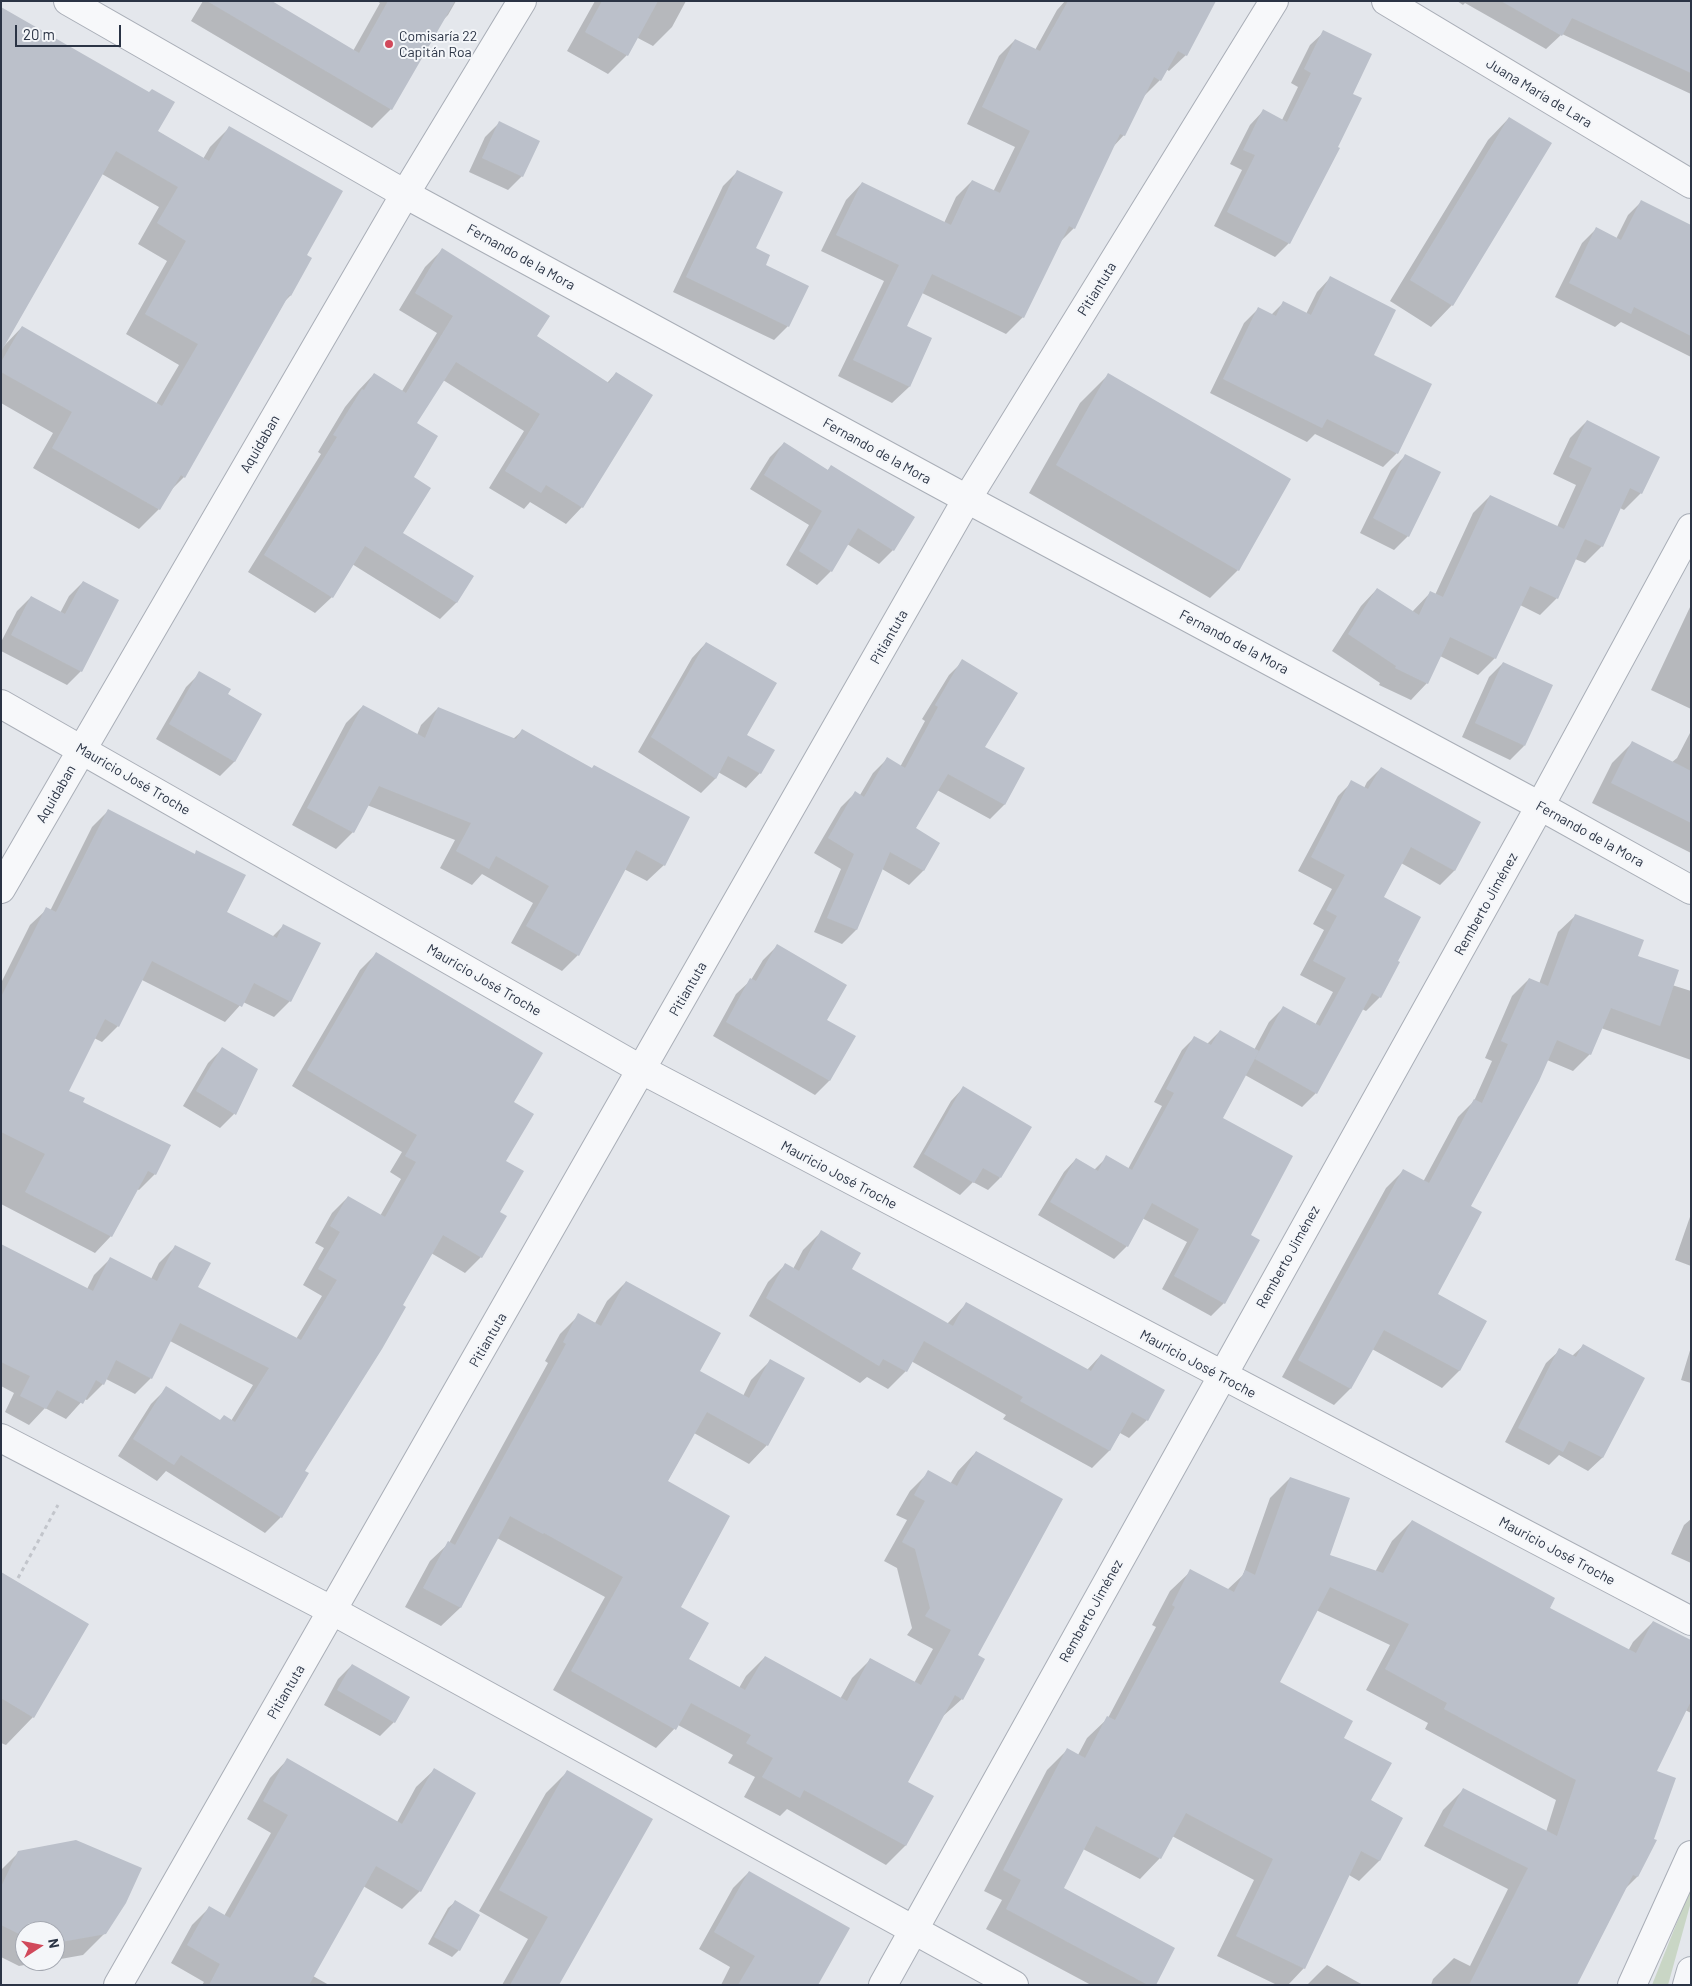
<!DOCTYPE html>
<html>
<head>
<meta charset="utf-8">
<style>
  body { margin:0 }
  #map { position:relative; width:1692px; height:1986px; overflow:hidden; background:#e4e7ec; font-family:Barlow,sans-serif }
  canvas { display:block }
  .frame { position:absolute; inset:0; border:2px solid #2b3445; pointer-events:none }
  .north { position:absolute; left:15px; top:1921px; width:50px; height:50px; box-sizing:border-box; background:#f4f6f9; border:1px solid #a4a8b1; border-radius:50%; rotate:79deg; font-size:14px; font-weight:700; line-height:20px; text-align:center; color:#2b3445 }
  .north::after { content:''; display:block; margin:auto; width:18px; height:22px; background:#d1495b; clip-path:polygon(50% 0,100% 100%,50% 72%,0 100%) }
  .scale { position:absolute; left:15px; top:25px; width:106px; height:22px; box-sizing:border-box; border:2px solid #2b3445; border-top:0; padding-left:6px; font-size:15px; line-height:18px; white-space:nowrap; color:#2b3445; -webkit-text-stroke:4px #f4f6f9; paint-order:stroke }
</style>
</head>
<body>
<div id="map">
<canvas width="1692" height="1986"></canvas>
<div class="frame"></div>
<div class="north">N</div>
<div class="scale">20 m</div>
</div>
<script>
const ctx = document.querySelector('canvas').getContext('2d');
ctx.lineJoin = 'round';
function fill(path, color) { ctx.fillStyle = color; ctx.fill(path, 'evenodd'); }
const shape = rows => new Path2D(rows.map(r => 'M' + r).join(''));
function stroke(path, color, width, dash) { ctx.strokeStyle = color; ctx.lineWidth = width; ctx.lineCap = dash ? 'butt' : 'round'; ctx.setLineDash(dash || []); ctx.stroke(path); }
function label(font, color, halo, rows, align = 'center') {
  ctx.font = font + ' Barlow,sans-serif'; ctx.lineWidth = 4; ctx.setLineDash([]); ctx.textBaseline = 'middle'; ctx.strokeStyle = halo; ctx.fillStyle = color; for (const [text, x, y, turn = 0] of rows) {
    ctx.save(); ctx.translate(x, y); ctx.rotate((+turn || 0) * Math.PI / 180); ctx.textAlign = isNaN(turn) ? turn : align; if (halo) ctx.strokeText(text, 0, 0); ctx.fillText(text, 0, 0); ctx.restore();
  }
}
fill(shape([
  [1691,1887,1691,1902,1668,1985,1652,1985]
]), '#c9d6c5');
fill(shape([
  [203,1,269,1,353,51,380,3,377,1,456,1,448,15,441,22,391,109,372,128,191,21],
  [595,1,686,1,672,27,653,46,636,37,627,55,608,74,567,51],
  [1065,1,1215,1,1186,55,1169,71,1166,69,1160,80,1144,96,1124,135,1112,148,1074,228,1059,243,1023,317,1006,334,922,293,906,327,931,339,909,387,892,403,838,376,884,281,821,251,846,200,862,183,944,223,956,197,972,181,993,192,1015,147,967,124,999,56,1015,40,1035,50,1057,10],
  [1457,1,1691,1,1691,94,1562,34,1546,49,1465,3,1463,5],
  [1,10,157,131,203,159,210,147,230,127,305,255,310,259,290,296,285,301,184,477,169,492,159,509,139,529,33,468,53,433,1,403,1,349,22,327,156,404,179,365,126,334,167,261,138,244,159,207,102,174],
  [1324,32,1352,94,1289,243,1275,257,1214,226,1242,170,1230,164,1250,125,1263,111,1282,120,1298,87,1291,83,1310,45],
  [1509,118,1550,144,1452,305,1431,327,1390,301,1488,140],
  [499,123,522,176,508,190,469,172,485,137],
  [737,172,755,249,764,266,788,326,774,340,673,292,723,186],
  [1642,201,1691,236,1691,357,1621,322,1615,327,1555,297,1582,243,1596,229,1616,239,1628,215],
  [442,250,535,337,607,383,616,373,582,507,566,524,530,502,524,509,489,488,524,431,443,380,415,424,412,477,402,534,472,577,456,603,440,619,352,564,332,597,315,613,248,572,321,454,318,452,345,407,358,391,374,374,402,391,437,333,399,310,425,267],
  [1331,277,1372,356,1397,453,1383,467,1315,434,1307,442,1210,393,1244,323,1259,308,1271,315,1283,303,1306,314,1317,292],
  [1108,375,1238,570,1210,598,1029,493,1080,403],
  [1587,421,1641,493,1624,510,1620,508,1602,546,1585,563,1575,559,1557,598,1540,615,1520,605,1495,658,1478,675,1440,656,1427,683,1411,700,1379,685,1380,683,1332,651,1361,606,1377,589,1412,612,1430,593,1435,595,1473,513,1490,496,1557,527,1576,485,1553,474,1570,438],
  [784,443,827,471,831,466,893,550,879,564,847,544,831,571,817,585,786,565,809,525,750,489,770,457],
  [1405,456,1408,536,1394,550,1360,533,1391,470],
  [83,582,81,671,67,685,1,651,1,642,17,611,31,597,60,613,69,596],
  [1691,605,1691,709,1651,690],
  [706,643,760,773,746,788,718,772,715,779,701,793,638,752,692,658],
  [963,661,983,747,1023,769,1004,805,990,819,937,790,915,829,939,843,923,871,909,885,882,869,856,930,842,944,814,932,841,869,814,853,841,807,855,793,860,795,873,773,887,759,900,767,925,721,922,719,949,675],
  [1503,663,1524,746,1510,760,1462,737,1489,677],
  [200,673,226,694,261,714,234,762,220,776,156,739,186,687],
  [363,706,417,735,421,725,438,708,513,739,522,731,592,769,664,865,647,881,624,869,578,955,562,971,511,943,533,903,482,874,472,885,440,868,455,840,367,805,353,832,336,849,292,825,346,723],
  [1691,731,1691,853,1592,803,1612,763,1632,743,1671,763,1677,758],
  [1381,768,1479,822,1454,871,1440,885,1401,863,1382,897,1396,961,1380,997,1366,1011,1362,1009,1316,1093,1302,1107,1245,1075,1221,1118,1249,1235,1224,1303,1211,1316,1162,1289,1187,1242,1142,1218,1127,1246,1114,1259,1038,1215,1064,1172,1076,1159,1094,1170,1107,1157,1128,1169,1162,1106,1154,1102,1182,1050,1195,1037,1207,1044,1220,1031,1254,1050,1269,1022,1283,1008,1315,1025,1333,992,1300,975,1324,930,1313,924,1332,889,1298,871,1338,796,1352,782,1364,788,1367,782],
  [108,811,194,855,197,852,226,913,272,937,284,925,290,1001,274,1017,243,1002,225,1022,142,980,118,1026,102,1042,94,1038,68,1091,155,1174,139,1190,137,1189,111,1236,95,1253,1,1204,1,983,30,925,47,909,50,911,92,827],
  [1575,916,1637,957,1672,985,1691,991,1691,1060,1601,1028,1590,1054,1573,1071,1547,1060,1469,1207,1436,1294,1486,1322,1459,1371,1442,1388,1372,1349,1350,1389,1334,1405,1282,1377,1386,1188,1403,1171,1423,1182,1458,1117,1474,1101,1492,1061,1485,1058,1512,996,1529,979,1539,984,1558,932],
  [777,946,826,1020,854,1037,829,1081,815,1095,713,1036,736,994,751,980,763,960],
  [376,954,512,1102,498,1212,505,1217,481,1257,465,1273,431,1253,304,1471,307,1474,281,1517,265,1533,166,1471,157,1481,118,1456,151,1404,167,1388,219,1421,231,1421,253,1385,170,1341,151,1378,135,1394,106,1379,103,1384,87,1400,84,1399,66,1419,45,1408,29,1425,5,1412,14,1393,1,1386,1,1245,87,1289,94,1275,110,1259,151,1279,159,1263,175,1247,197,1288,296,1339,322,1296,303,1285,324,1248,315,1243,332,1213,348,1197,380,1216,401,1179,390,1172,402,1152,292,1086,360,970],
  [222,1049,234,1114,220,1128,183,1106,208,1063],
  [963,1088,1000,1178,988,1190,973,1182,960,1195,913,1167,951,1101],
  [1691,1214,1691,1266,1675,1260],
  [821,1232,850,1270,947,1324,966,1304,1087,1370,1101,1355,1147,1420,1129,1438,1120,1433,1109,1451,1092,1468,1003,1419,1006,1415,911,1361,906,1371,888,1389,867,1377,860,1383,749,1316,768,1282,785,1265,793,1269,803,1250],
  [626,1282,699,1372,743,1396,751,1380,770,1361,767,1445,749,1464,694,1433,667,1482,679,1608,687,1659,739,1688,746,1676,765,1657,840,1699,852,1678,871,1659,914,1683,933,1649,907,1635,912,1628,897,1568,884,1561,907,1520,896,1515,910,1491,929,1472,950,1484,958,1471,976,1452,976,1656,962,1699,942,1717,906,1782,932,1797,905,1846,886,1865,787,1809,780,1816,744,1797,755,1777,728,1763,733,1755,678,1725,656,1748,553,1690,605,1597,497,1538,460,1608,441,1626,405,1607,430,1561,449,1543,548,1363,545,1361,560,1334,579,1315,595,1323,607,1301],
  [1583,1346,1643,1378,1602,1458,1588,1471,1559,1455,1549,1465,1505,1442,1546,1363,1560,1350,1572,1356],
  [1691,1347,1691,1383,1681,1380],
  [1290,1478,1328,1555,1375,1572,1392,1541,1412,1521,1549,1608,1628,1651,1633,1642,1653,1622,1691,1641,1691,1713,1685,1710,1655,1772,1637,1877,1529,1985,1431,1985,1433,1979,1454,1958,1470,1966,1508,1889,1424,1846,1443,1810,1463,1790,1546,1832,1556,1800,1425,1729,1428,1723,1366,1690,1390,1645,1316,1610,1278,1683,1342,1738,1370,1800,1402,1818,1379,1861,1359,1881,1349,1875,1304,1968,1288,1985,1277,1985,1217,1956,1254,1880,1172,1836,1160,1858,1140,1879,1083,1849,1062,1889,1154,1985,1091,1985,986,1929,1002,1900,984,1891,1047,1770,1067,1750,1078,1755,1087,1738,1108,1718,1156,1627,1152,1625,1170,1591,1191,1571,1227,1590,1243,1575,1270,1498],
  [1691,1519,1691,1563,1671,1554,1684,1525],
  [1,1573,33,1717,6,1745,1,1743],
  [352,1665,394,1722,380,1736,324,1705,338,1679],
  [287,1760,397,1822,416,1787,434,1770,420,1891,402,1909,363,1886,313,1976,329,1985,202,1985,204,1982,171,1963,192,1925,209,1908,224,1916,271,1833,247,1819,270,1778],
  [567,1772,558,1985,502,1985,528,1939,479,1911,546,1793],
  [19,1852,105,1933,83,1955,55,1960,55,1931,25,1931,25,1961,48,1961,19,1966,1,1957,1,1870],
  [749,1872,816,1985,721,1985,730,1967,699,1949,733,1888],
  [455,1902,459,1950,452,1957,428,1944,448,1908],
  [1327,1965,1363,1985,1307,1985]
]), '#0003');
fill(shape([
  [207,1,272,1,359,53,388,1,455,1,392,110],
  [602,1,658,1,628,56,585,32],
  [1068,1,1216,1,1187,56,1178,51,1161,81,1154,77,1125,136,1120,134,1075,229,1069,226,1024,318,932,274,907,326,932,338,910,387,853,360,899,265,836,235,862,182,951,225,972,180,1000,193,1030,131,982,107,1015,39,1040,51],
  [1501,1,1691,1,1691,73,1572,18,1562,36],
  [1,7,149,92,152,89,175,102,158,131,209,161,229,126,343,191,307,255,312,258,291,296,289,295,185,478,181,475,160,510,52,448,72,412,1,372,1,362,22,326,162,406,198,344,145,314,186,241,157,223,178,187,116,151,1,352],
  [1323,30,1372,54,1353,94,1362,98,1338,147,1340,148,1290,244,1227,212,1255,155,1243,150,1263,109,1287,122,1311,73,1304,69],
  [1509,117,1552,143,1453,306,1410,280],
  [499,121,540,141,523,177,482,158],
  [737,170,783,192,756,248,770,255,766,265,809,286,789,327,686,277],
  [1641,200,1691,225,1691,336,1634,307,1631,314,1569,283,1596,227,1621,240],
  [442,248,550,316,537,336,609,383,616,372,653,395,583,508,546,485,541,493,505,471,540,414,456,362,417,423,438,436,414,477,431,488,403,533,474,576,457,603,365,546,333,598,264,555,337,437,333,435,362,389,364,390,374,373,406,393,453,316,415,293],
  [1330,276,1396,310,1374,355,1432,384,1398,454,1327,419,1322,428,1223,379,1258,307,1276,316,1283,301,1311,315],
  [1108,373,1291,479,1239,571,1056,465],
  [1587,420,1660,457,1642,494,1630,488,1603,547,1585,539,1558,599,1530,586,1496,659,1450,637,1428,684,1395,668,1396,666,1348,634,1377,588,1419,615,1430,591,1443,597,1490,495,1564,529,1592,468,1569,457],
  [784,442,828,470,831,465,915,517,894,551,858,528,832,572,799,551,822,511,764,475],
  [1405,454,1441,472,1409,537,1373,518],
  [83,581,119,600,82,672,11,635,31,596,65,614],
  [706,642,777,683,747,735,775,750,761,774,728,756,716,779,651,737],
  [962,659,1018,693,985,747,1025,768,1005,805,948,774,916,828,940,843,924,871,890,852,857,930,827,918,854,854,828,838,855,791,864,797,887,757,905,768,938,707,935,705],
  [1503,662,1553,685,1525,746,1475,723],
  [199,671,231,689,228,694,262,714,235,762,169,724],
  [363,705,425,738,438,707,516,739,522,729,592,768,594,765,690,817,665,866,636,850,579,956,526,926,549,886,496,856,489,869,456,851,471,823,379,786,354,833,307,808],
  [1632,741,1691,771,1691,823,1611,783],
  [1381,767,1481,822,1455,871,1411,847,1384,897,1421,917,1398,961,1400,962,1381,998,1372,993,1317,1094,1255,1059,1283,1006,1320,1026,1346,978,1313,961,1337,916,1326,910,1345,875,1311,857,1351,780,1368,789],
  [108,809,195,854,196,850,246,875,227,912,277,938,283,924,321,943,291,1002,254,983,242,1007,152,961,119,1027,105,1019,69,1091,85,1098,83,1102,171,1145,156,1175,148,1171,112,1237,25,1192,45,1154,1,1132,1,997,46,907,56,912],
  [1575,914,1644,940,1638,956,1679,970,1660,1026,1611,1008,1591,1055,1557,1040,1539,1081,1471,1206,1482,1212,1438,1294,1487,1321,1460,1371,1384,1330,1351,1389,1298,1360,1403,1169,1429,1183,1474,1099,1482,1103,1508,1044,1501,1041,1529,978,1548,986],
  [777,944,847,985,827,1020,856,1036,830,1081,726,1022,750,978,756,981],
  [376,952,543,1053,514,1102,534,1114,506,1161,524,1171,500,1212,507,1216,482,1258,443,1235,403,1305,406,1307,382,1349,305,1471,309,1473,282,1518,181,1455,174,1465,133,1439,166,1386,220,1420,224,1415,235,1422,269,1368,180,1323,152,1379,116,1360,104,1385,96,1380,83,1404,57,1390,46,1409,20,1396,30,1376,1,1362,1,1244,93,1291,110,1257,157,1281,175,1245,211,1263,198,1287,301,1340,337,1280,318,1269,340,1232,330,1226,348,1196,385,1217,416,1162,405,1156,417,1135,307,1070],
  [1220,1030,1259,1051,1223,1118,1293,1156,1251,1235,1260,1240,1225,1304,1174,1276,1199,1229,1152,1203,1128,1247,1050,1202,1076,1158,1098,1171,1106,1155,1132,1170,1174,1093,1166,1089,1194,1036,1211,1045],
  [222,1047,258,1069,236,1115,196,1091],
  [963,1086,1032,1127,1001,1178,983,1168,974,1183,924,1154],
  [821,1230,861,1253,852,1269,953,1326,966,1302,1091,1371,1101,1354,1165,1390,1148,1421,1132,1412,1110,1451,1020,1401,1023,1397,924,1341,907,1372,883,1359,879,1366,766,1298,785,1263,799,1271],
  [626,1281,721,1333,700,1371,749,1398,770,1359,805,1378,768,1446,707,1412,668,1481,730,1516,681,1607,709,1623,689,1659,745,1690,765,1656,847,1701,870,1658,921,1685,951,1630,925,1616,930,1608,915,1549,902,1542,925,1501,914,1495,928,1470,957,1486,976,1451,1063,1499,978,1655,985,1659,963,1700,955,1695,908,1782,934,1796,906,1846,804,1790,800,1798,762,1777,773,1758,746,1743,751,1735,691,1703,676,1730,571,1671,623,1577,544,1533,543,1534,510,1516,461,1608,423,1588,448,1541,455,1545,566,1344,563,1342,578,1313,601,1326],
  [1583,1344,1645,1378,1603,1458,1569,1441,1563,1452,1518,1428,1559,1348,1576,1357],
  [1290,1477,1350,1498,1330,1555,1383,1573,1412,1520,1555,1598,1550,1608,1636,1653,1653,1621,1691,1640,1691,1701,1657,1771,1676,1778,1654,1839,1657,1840,1638,1877,1633,1875,1577,1985,1469,1985,1528,1868,1443,1826,1463,1788,1557,1836,1576,1780,1444,1709,1447,1703,1385,1669,1409,1624,1330,1587,1280,1682,1353,1721,1344,1738,1392,1763,1371,1800,1403,1818,1380,1861,1361,1851,1305,1969,1236,1936,1273,1859,1186,1813,1161,1859,1096,1826,1064,1888,1175,1948,1156,1985,1148,1985,1006,1909,1021,1880,1003,1870,1067,1748,1085,1758,1107,1716,1115,1720,1175,1607,1172,1605,1190,1569,1234,1592,1245,1570,1255,1575],
  [1,1572,89,1624,34,1718,1,1698],
  [352,1664,410,1697,395,1723,337,1690],
  [287,1758,402,1824,434,1768,476,1793,421,1892,376,1866,309,1985,209,1985,220,1964,187,1945,209,1906,230,1918,288,1815,263,1801],
  [567,1770,653,1819,559,1985,510,1985,548,1917,499,1890],
  [76,1840,142,1868,126,1903,106,1934,55,1943,55,1931,25,1931,25,1937,1,1925,1,1887,18,1851],
  [749,1871,850,1928,818,1985,738,1985,755,1956,714,1932],
  [455,1900,480,1915,460,1951,434,1937]
]), '#bbc0ca');
const minor = shape([
  [68,1,405,194,967,499,1540,806,1691,890],
  [1386,1,1691,184],
  [1,704,642,1070,1691,1621],
  [1,889,405,194,522,1],
  [1,1438,333,1611,1014,1985],
  [118,1985,967,499,1274,1],
  [883,1985,1540,806,1691,528],
  [1632,1985,1691,1855],
  [1687,1985,1691,1971]
]);
stroke(minor, '#a9aeb7', 30);
stroke(shape([
  [18,1578,58,1505]
]), '#c2c5cb', 3, [4, 4]);
stroke(minor, '#f7f8fa', 28);
for (const [x, y, r, color] of [
  [389,44,5,"#d1495b"]
]) { const dot = new Path2D(); dot.arc(x, y, r, 0, 2 * Math.PI); ctx.fillStyle = color; ctx.fill(dot); stroke(dot, '#f4f6f9', 2); }
label('14px', '#2b3445', '#f4f6f9', [
  ["Comisaría 22",399,36],
  ["Capitán Roa",399,52]
], 'left');
label('14px', '#2b3445', '#f4f6f9', [
  ["Juana María de Lara",1539,93,31],
  ["Fernando de la Mora",521,257,29],
  ["Pitiantuta",1097,289,-58],
  ["Aquidaban",260,444,-60],
  ["Fernando de la Mora",877,451,29],
  ["Pitiantuta",889,637,-60],
  ["Fernando de la Mora",1234,642,28],
  ["Mauricio José Troche",133,779,30],
  ["Aquidaban",56,794,-60],
  ["Fernando de la Mora",1590,834,29],
  ["Remberto Jiménez",1486,904,-61],
  ["Mauricio José Troche",484,980,30],
  ["Pitiantuta",688,989,-60],
  ["Mauricio José Troche",839,1175,28],
  ["Remberto Jiménez",1288,1257,-61],
  ["Pitiantuta",488,1340,-60],
  ["Mauricio José Troche",1198,1364,28],
  ["Mauricio José Troche",1557,1551,28],
  ["Remberto Jiménez",1091,1611,-61],
  ["Pitiantuta",286,1692,-60]
]);
</script>
</body>
</html>
